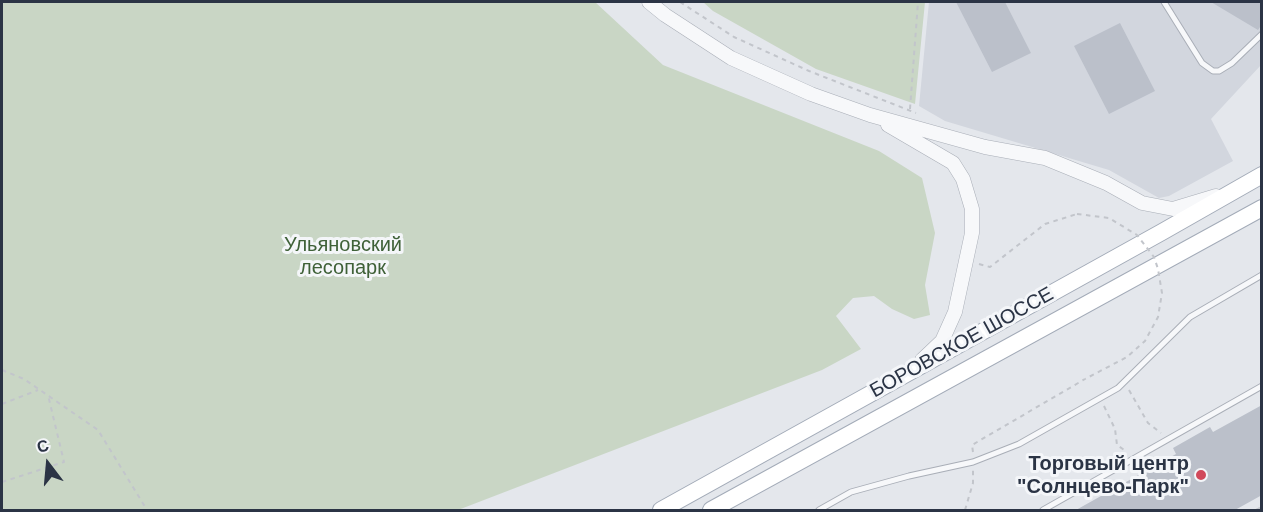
<!DOCTYPE html>
<html>
<head>
<meta charset="utf-8">
<style>
  body { margin:0 }
  #map { position:relative; width:1263px; height:512px; overflow:hidden; background:#e4e7ec; font-family:Helvetica,sans-serif }
  canvas { display:block }
  .frame { position:absolute; inset:0; border:3px solid #2b3445; pointer-events:none }
  .north { position:absolute; left:18px; top:434px; width:60px; height:60px; -webkit-text-stroke:4px #f4f6f9; paint-order:stroke; rotate:344deg; font-size:16px; font-weight:700; line-height:24px; text-align:center; color:#2b3445 }
  .north::after { content:''; display:block; margin:auto; width:21px; height:27px; background:#2b3445; clip-path:polygon(50% 0,100% 100%,50% 72%,0 100%) }
</style>
</head>
<body>
<div id="map">
<canvas width="1263" height="512"></canvas>
<div class="frame"></div>
<div class="north">С</div>
</div>
<script>
const ctx = document.querySelector('canvas').getContext('2d');
ctx.lineJoin = 'round';
function fill(path, color) { ctx.fillStyle = color; ctx.fill(path, 'evenodd'); }
const shape = rows => new Path2D(rows.map(r => 'M' + r).join(''));
function stroke(path, color, width, dash) { ctx.strokeStyle = color; ctx.lineWidth = width; ctx.lineCap = dash ? 'butt' : 'round'; ctx.setLineDash(dash || []); ctx.stroke(path); }
function label(font, color, halo, rows, align = 'center') {
  ctx.font = font + ' Helvetica,sans-serif'; ctx.lineWidth = 6; ctx.setLineDash([]); ctx.textBaseline = 'middle'; ctx.strokeStyle = halo; ctx.fillStyle = color; for (const [text, x, y, turn = 0] of rows) {
    ctx.save(); ctx.translate(x, y); ctx.rotate((+turn || 0) * Math.PI / 180); ctx.textAlign = isNaN(turn) ? turn : align; if (halo) ctx.strokeText(text, 0, 0); ctx.fillText(text, 0, 0); ctx.restore();
  }
}
fill(shape([
  [929,2,1261,2,1261,65,1211,119,1233,161,1169,196,1159,198,1109,170,945,121,919,106]
]), '#d2d6de');
fill(shape([
  [2,2,595,2,663,65,879,151,922,178,935,233,925,285,930,315,914,319,892,309,874,296,853,298,836,316,861,349,822,370,458,510,2,510],
  [703,2,925,2,915,104,816,69,713,11]
]), '#c9d6c5');
fill(shape([
  [956,2,1005,2,1031,53,992,72],
  [1211,2,1262,2,1262,24,1258,30],
  [1120,23,1155,91,1109,114,1074,46],
  [1262,405,1262,495,1235,510,1076,510,1176,454,1173,448,1210,427,1213,432]
]), '#bbc0ca');
const service = shape([
  [1164,2,1202,63,1213,71,1219,71,1232,63,1262,34],
  [819,510,851,492,909,476,973,462,1019,444,1118,388,1190,317,1262,275],
  [1043,510,1262,386]
]);
const tertiary = shape([
  [649,2,665,15,731,58,811,94,870,115,985,147,1045,158,1106,183,1142,203,1173,209,1216,196],
  [888,125,953,163,963,179,972,209,972,233,955,312,942,341,922,360]
]);
const primary = shape([
  [661,510,1162,232,1262,175],
  [711,510,1262,208]
]);
stroke(service, '#a9aeb7', 7);
stroke(tertiary, '#a9aeb7', 15);
stroke(primary, '#a3abb8', 18);
stroke(shape([
  [680,2,734,37,809,71,916,113],
  [910,109,918,2],
  [979,264,990,267,1045,224,1077,214],
  [2,370,24,379,98,430,147,510],
  [1129,390,1148,423,1161,433],
  [2,404,38,390],
  [1104,406,1115,429,1117,445,1127,452],
  [973,452,972,445,1085,379],
  [2,482,64,462,48,395],
  [965,510,973,483,973,470],
  [1256,510,1262,507]
]), '#c2c5cb', 2, [4.5, 4.5]);
stroke(service, '#f7f8fa', 5);
stroke(tertiary, '#f7f8fa', 14);
stroke(primary, '#fff', 16);
stroke(shape([
  [1077,214,1109,218,1137,235,1154,257,1158,269,1162,293,1158,317,1145,341,1127,357,1085,379]
]), '#c2c5cb', 2, [4.5, 4.5]);
for (const [x, y, r, color] of [
  [1201,475,6,"#d1495b"]
]) { const dot = new Path2D(); dot.arc(x, y, r, 0, 2 * Math.PI); ctx.fillStyle = color; ctx.fill(dot); stroke(dot, '#f4f6f9', 2); }
label('20px', '#3f6138', '#f4f6f9', [
  ["Ульяновский",343,245],
  ["лесопарк",343,268]
]);
label('20px', '#2b3445', '#f4f6f9', [
  ["БОРОВСКОЕ ШОССЕ",962,343,-29]
]);
label('bold 20px', '#2b3445', '#f4f6f9', [
  ["Торговый центр",1189,464],
  ["\"Солнцево-Парк\"",1189,487]
], 'right');
</script>
</body>
</html>
